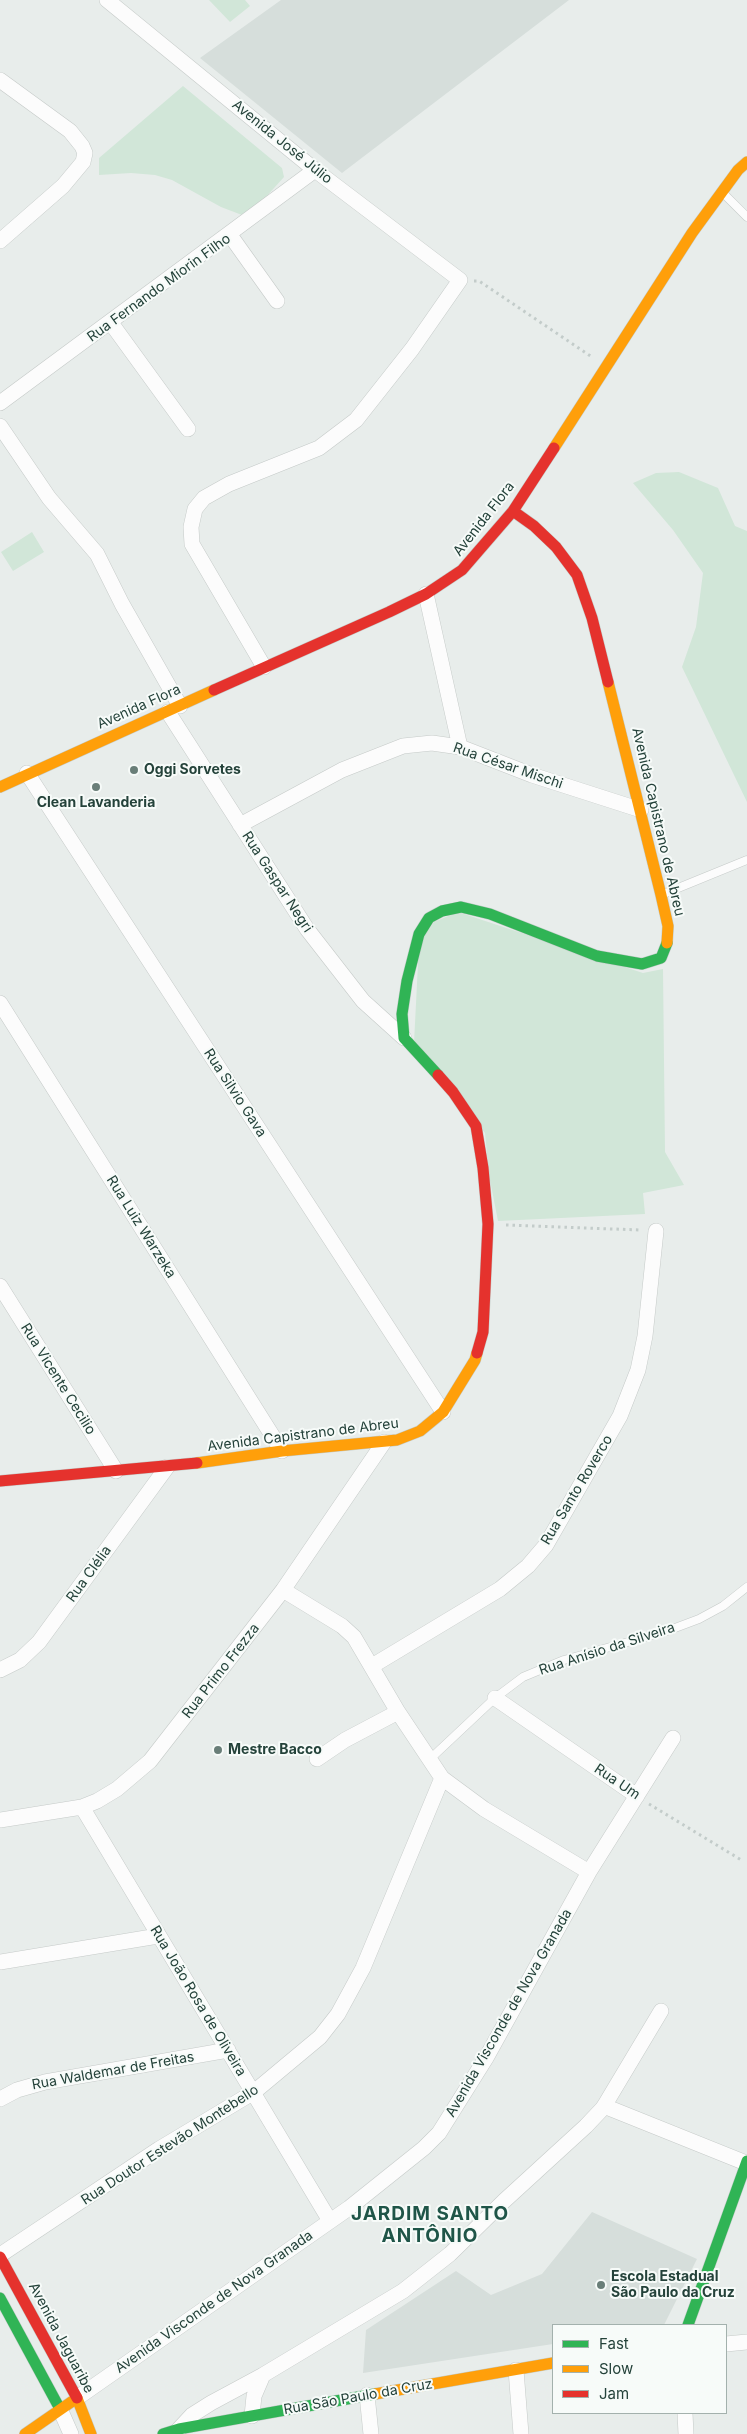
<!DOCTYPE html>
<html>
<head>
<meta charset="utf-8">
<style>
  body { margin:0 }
  #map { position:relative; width:747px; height:2434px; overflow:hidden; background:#e8edeb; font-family:Inter,sans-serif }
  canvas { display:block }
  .legend { position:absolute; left:552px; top:2324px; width:175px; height:90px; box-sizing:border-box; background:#f7fbf9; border:1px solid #a3b1ad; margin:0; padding:6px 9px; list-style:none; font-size:15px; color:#24423a }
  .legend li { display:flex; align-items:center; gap:10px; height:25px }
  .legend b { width:25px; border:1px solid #a3b1ad }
</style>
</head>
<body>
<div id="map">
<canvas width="747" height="2434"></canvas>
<ul class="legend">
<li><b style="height:6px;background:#30b455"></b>Fast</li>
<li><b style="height:6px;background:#ff9f0a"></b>Slow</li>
<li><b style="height:6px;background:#e5322d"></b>Jam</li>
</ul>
</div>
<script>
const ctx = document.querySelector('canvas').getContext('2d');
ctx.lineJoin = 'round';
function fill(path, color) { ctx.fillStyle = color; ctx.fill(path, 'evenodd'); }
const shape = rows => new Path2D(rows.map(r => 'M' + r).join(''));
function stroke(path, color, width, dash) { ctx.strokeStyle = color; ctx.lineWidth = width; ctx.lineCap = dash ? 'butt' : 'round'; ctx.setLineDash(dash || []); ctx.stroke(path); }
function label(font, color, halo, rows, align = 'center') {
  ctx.font = font + ' Inter,sans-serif'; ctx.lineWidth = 4; ctx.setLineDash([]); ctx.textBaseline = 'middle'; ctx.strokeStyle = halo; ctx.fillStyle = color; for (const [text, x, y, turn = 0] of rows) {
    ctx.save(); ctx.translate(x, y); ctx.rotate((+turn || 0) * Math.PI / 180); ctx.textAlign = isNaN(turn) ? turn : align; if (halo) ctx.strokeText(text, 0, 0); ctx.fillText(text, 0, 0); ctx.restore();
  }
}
fill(shape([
  [281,0,569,0,342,173,200,58],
  [592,2212,697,2259,664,2325,553,2325,553,2344,363,2373,366,2330,456,2271,491,2295,542,2274]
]), '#d6dedb');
fill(shape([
  [209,0,245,0,250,6,230,22],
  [183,86,282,168,284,177,265,198,242,215,221,207,172,180,155,175,131,173,99,175,99,158],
  [679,472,718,488,735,526,747,531,747,802,682,667,696,627,703,573,673,530,633,483,656,473],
  [32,532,44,552,13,571,1,552],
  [458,912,643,973,663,969,665,1152,684,1185,643,1193,645,1214,498,1221,489,1175,485,1133,414,1043,419,944,434,922]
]), '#d1e6d8');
const lane = shape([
  [722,192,747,217],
  [661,895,747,860],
  [429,1760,495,1698,523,1677,564,1660,667,1631,699,1619,723,1606,747,1587]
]);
const street = shape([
  [107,0,315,170,460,280,412,349,356,420,319,448,229,484,204,498,195,509,191,527,192,544,264,667],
  [0,80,70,131,82,146,85,153,83,162,63,186,0,241],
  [230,235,277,301],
  [111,323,188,429],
  [0,403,315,170],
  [0,426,49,498,97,554,122,604,180,706],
  [426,594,460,747],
  [168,712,307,929,363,1001,404,1038],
  [27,773,443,1412],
  [240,825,342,770,403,746,432,743,460,747,532,775,641,810],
  [0,1003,282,1451],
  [0,1286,116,1471],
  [283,1590,342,1626,354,1637,398,1712,442,1778,484,1809,589,1872],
  [372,1666,500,1589,528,1566,546,1545,620,1416,638,1370,645,1336,656,1231],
  [0,1670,20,1660,39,1642,167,1467],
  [495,1698,637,1796],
  [317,1759,345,1740,398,1712],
  [82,1807,330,2221],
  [0,1820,82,1807,97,1801,117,1789,150,1761,283,1590,384,1442],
  [0,1962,158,1936],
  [0,2099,17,2090,45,2082,228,2050],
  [604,2106,746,2163],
  [0,2255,159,2149,254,2092,320,2037,338,2014,363,1968,442,1778],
  [726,2344,747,2342],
  [516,2370,521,2434],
  [367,2395,371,2434],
  [77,2398,349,2208,424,2148,439,2133,486,2058,589,1872,673,1738],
  [60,2409,71,2434],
  [685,2413,686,2434],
  [252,2416,254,2396,263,2375],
  [179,2429,192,2415,211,2403,263,2375,403,2291,450,2254,504,2201,586,2126,603,2108,661,2011]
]);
const fast = shape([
  [438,1075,404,1038,402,1014,407,981,419,934,429,918,442,911,461,907,490,914,597,956,642,964,661,958,667,943],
  [0,2298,60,2409],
  [688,2325,747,2161],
  [163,2434,179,2429,375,2394]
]);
const slow = shape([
  [554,448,692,233,738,170,747,162],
  [608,682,661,895,668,926,667,943],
  [0,787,214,690],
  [197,1463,282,1451,397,1440,420,1431,443,1412,475,1360,477,1353],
  [375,2394,553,2363],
  [25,2434,77,2398,91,2434]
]);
const jam = shape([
  [513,511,534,526,556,547,577,575,592,618,608,682],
  [214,690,389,612,426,594,462,570,513,511,554,448],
  [438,1075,453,1092,476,1126,483,1168,488,1224,483,1332,477,1353],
  [0,1481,197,1463],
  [0,2257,77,2398]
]);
stroke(lane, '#c5cac8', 9);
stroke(street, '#c5cac8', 16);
stroke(fast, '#c3cbc8', 12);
stroke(slow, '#c3cbc8', 12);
stroke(jam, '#c3cbc8', 12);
stroke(shape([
  [474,281,479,281,592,357],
  [506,1225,640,1230],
  [649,1804,743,1861]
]), '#c3ccca', 3, [2.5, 4]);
stroke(lane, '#fcfcfc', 8);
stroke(street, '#fcfcfc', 15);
stroke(fast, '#30b455', 11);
stroke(slow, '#ff9f0a', 11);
stroke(jam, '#e5322d', 11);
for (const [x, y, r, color] of [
  [134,770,5,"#697e78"],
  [96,787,5,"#697e78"],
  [218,1750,5,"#697e78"],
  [601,2285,5,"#697e78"]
]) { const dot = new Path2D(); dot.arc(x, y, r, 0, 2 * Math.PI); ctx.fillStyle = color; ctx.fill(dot); stroke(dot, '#f7fbf9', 2); }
label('14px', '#24423a', '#f7fbf9', [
  ["Avenida José Júlio",282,142,39],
  ["Rua Fernando Miorin Filho",159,288,-36],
  ["Avenida Flora",484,519,-52],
  ["Avenida Flora",139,707,-24],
  ["Rua César Mischi",508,766,19],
  ["Avenida Capistrano de Abreu",658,822,77],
  ["Rua Gaspar Negri",277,882,57],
  ["Rua Silvio Gava",235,1093,57],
  ["Rua Luiz Warzeka",141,1227,58],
  ["Rua Vicente Cecilio",58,1379,58],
  ["Avenida Capistrano de Abreu",303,1435,-7],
  ["Rua Santo Roverco",577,1490,-59],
  ["Rua Clélia",89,1574,-54],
  ["Rua Anísio da Silveira",607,1649,-18],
  ["Rua Primo Frezza",221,1671,-52],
  ["Rua Um",617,1782,34],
  ["Rua João Rosa de Oliveira",198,2001,59],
  ["Avenida Visconde de Nova Granada",509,2013,-60],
  ["Rua Waldemar de Freitas",113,2071,-10],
  ["Rua Doutor Estevão Montebello",170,2145,-33],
  ["Avenida Visconde de Nova Granada",214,2302,-35],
  ["Avenida Jaguaribe",61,2338,62],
  ["Rua São Paulo da Cruz",358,2397,-10]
]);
label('bold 14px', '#24423a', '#f7fbf9', [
  ["Oggi Sorvetes",144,770],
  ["Clean Lavanderia",96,803,"center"],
  ["Mestre Bacco",228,1750],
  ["Escola Estadual",611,2277],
  ["São Paulo da Cruz",611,2293]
], 'left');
ctx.letterSpacing = '1px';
label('bold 19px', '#1f5548', '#f7fbf9', [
  ["JARDIM SANTO",430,2214],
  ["ANTÔNIO",430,2236]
]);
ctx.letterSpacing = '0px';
</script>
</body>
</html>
